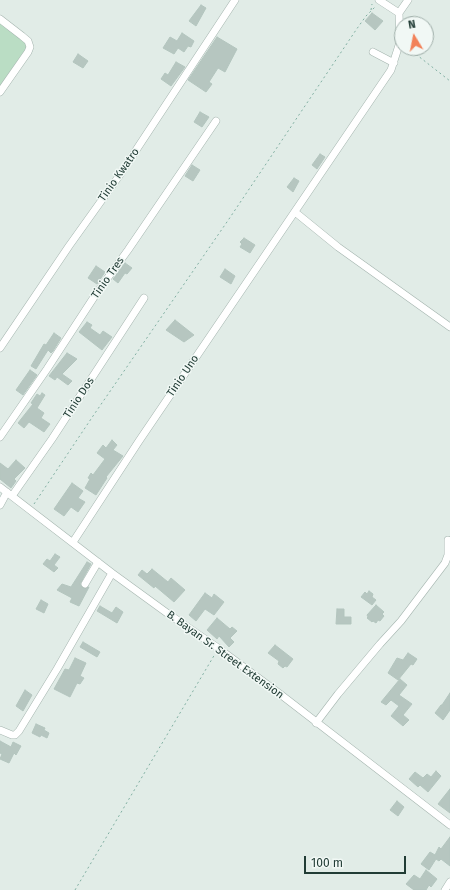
<!DOCTYPE html>
<html>
<head>
<meta charset="utf-8">
<style>
  body { margin:0 }
  #map { position:relative; width:450px; height:890px; overflow:hidden; background:#e1ece7; font-family:"Fira Sans",sans-serif }
  canvas { display:block }
  .north { position:absolute; left:394px; top:16px; width:40px; height:40px; box-sizing:border-box; background:#f1f8f5; border:1px solid #9eada8; border-radius:50%; rotate:350deg; font-size:11px; font-weight:700; line-height:16px; text-align:center; color:#213c35 }
  .north::after { content:''; display:block; margin:auto; width:14px; height:18px; background:#f28259; clip-path:polygon(50% 0,100% 100%,50% 72%,0 100%) }
  .scale { position:absolute; left:304px; top:856px; width:102px; height:18px; box-sizing:border-box; border:2px solid #213c35; border-top:0; padding-left:5px; font-size:12px; line-height:14px; white-space:nowrap; color:#213c35; -webkit-text-stroke:3px #f1f8f5; paint-order:stroke }
</style>
</head>
<body>
<div id="map">
<canvas width="450" height="890"></canvas>
<div class="north">N</div>
<div class="scale">100 m</div>
</div>
<script>
const ctx = document.querySelector('canvas').getContext('2d');
ctx.lineJoin = 'round';
function fill(path, color) { ctx.fillStyle = color; ctx.fill(path, 'evenodd'); }
const shape = rows => new Path2D(rows.map(r => 'M' + r).join(''));
function stroke(path, color, width, dash) { ctx.strokeStyle = color; ctx.lineWidth = width; ctx.lineCap = dash ? 'butt' : 'round'; ctx.setLineDash(dash || []); ctx.stroke(path); }
function label(font, color, halo, rows, align = 'center') {
  ctx.font = font + ' "Fira Sans",sans-serif'; ctx.lineWidth = 3; ctx.setLineDash([]); ctx.textBaseline = 'middle'; ctx.strokeStyle = halo; ctx.fillStyle = color; for (const [text, x, y, turn = 0] of rows) {
    ctx.save(); ctx.translate(x, y); ctx.rotate((+turn || 0) * Math.PI / 180); ctx.textAlign = isNaN(turn) ? turn : align; if (halo) ctx.strokeText(text, 0, 0); ctx.fillText(text, 0, 0); ctx.restore();
  }
}
fill(shape([
  [0,22,25,42,27,46,25,50,0,86]
]), '#baddc4');
const building = shape([
  [201,5,206,8,196,26,189,21,201,5],
  [372,13,383,21,375,30,365,21,372,13],
  [182,33,194,41,191,47,188,46,184,52,178,48,174,54,163,48,170,37,177,41,182,33],
  [217,37,237,49,225,72,218,68,209,82,212,84,206,92,188,80,217,37],
  [78,54,88,61,83,68,73,62,78,54],
  [176,62,185,67,171,86,161,79,165,73,168,75,176,62],
  [200,112,209,117,202,127,194,122,200,112],
  [320,154,325,157,317,169,312,165,320,154],
  [192,165,200,170,193,181,185,176,192,165],
  [294,178,299,181,293,192,287,187,294,178],
  [244,238,255,245,250,253,240,247,242,244,240,242,244,238],
  [125,263,132,268,127,274,125,273,118,283,113,279,125,263],
  [96,266,105,272,97,284,88,278,96,266],
  [225,269,235,276,231,284,220,277,225,269],
  [175,320,194,335,184,342,166,330,175,320],
  [87,322,92,325,90,328,100,335,103,331,112,337,102,350,79,332,87,322],
  [54,333,61,338,53,351,51,353,48,350,36,369,31,366,44,344,46,345,54,333],
  [67,353,77,359,62,374,72,381,68,385,57,377,55,380,49,376,67,353],
  [30,370,37,375,23,395,16,390,30,370],
  [42,393,45,395,37,408,44,413,41,418,50,424,44,432,29,422,24,428,18,423,33,404,31,403,37,394,40,396,42,393],
  [112,440,117,445,113,450,123,456,106,477,107,478,96,495,85,488,90,479,88,478,91,473,93,475,105,459,97,453,103,445,106,448,112,440],
  [16,460,25,468,14,479,16,481,11,488,0,479,0,463,8,469,16,460],
  [72,483,83,491,78,498,85,502,78,512,71,507,64,516,54,509,72,483],
  [55,554,60,557,54,565,58,568,54,572,43,564,47,559,50,561,55,554],
  [87,562,91,564,80,584,83,588,89,587,79,606,70,602,72,598,57,590,62,584,71,587,87,562],
  [152,569,168,582,171,578,185,590,174,602,155,586,154,588,138,575,142,570,147,574,152,569],
  [369,591,373,594,372,597,376,600,372,605,361,597,365,592,367,594,369,591],
  [205,593,212,598,214,594,224,602,214,615,205,609,196,621,189,615,205,593],
  [41,600,48,604,44,613,36,609,41,600],
  [376,605,384,612,382,614,384,616,380,621,378,620,376,623,373,621,372,622,367,618,368,617,367,615,376,605],
  [100,606,112,613,116,607,123,612,117,623,97,611,100,606],
  [337,609,344,609,344,617,351,617,351,624,336,624,337,609],
  [217,618,230,629,232,627,237,631,230,638,234,642,229,647,219,636,217,639,207,630,217,618],
  [83,642,100,652,97,657,80,647,83,642],
  [275,645,293,659,287,667,285,666,283,668,278,664,279,661,268,653,275,645],
  [408,653,417,659,413,665,411,664,398,680,388,673,397,658,403,660,408,653],
  [75,658,86,663,80,676,84,678,80,684,77,683,70,697,54,689,65,669,69,670,75,658],
  [400,679,407,685,399,695,412,704,403,715,409,720,403,726,391,716,399,706,391,700,386,705,381,702,400,679],
  [25,690,32,695,23,711,16,706,25,690],
  [450,693,450,710,443,720,435,713,441,705,442,705,450,693],
  [36,724,45,728,44,730,49,733,47,738,41,735,40,737,32,733,36,724],
  [0,741,11,747,13,742,21,746,16,755,14,753,9,763,0,759,2,754,0,753,0,741],
  [436,771,441,776,428,792,420,785,418,787,409,779,415,772,423,778,427,774,431,777,436,771],
  [450,789,450,813,438,804,450,789],
  [397,801,404,807,398,816,390,810,397,801],
  [450,837,450,866,441,859,439,861,436,859,429,870,421,864,430,852,435,855,439,847,441,849,450,837],
  [426,870,437,879,431,887,429,885,426,890,414,890,406,884,414,875,420,879,426,870]
]);
fill(building, '#b6c6c0');
stroke(building, '#b3c5be', 1);
const minor = shape([
  [379,0,399,13],
  [0,19,22,36,28,41,30,47,28,52,0,92],
  [373,52,394,63],
  [295,212,338,247,450,327],
  [0,348,69,246,119,176,235,0],
  [0,437,47,369,96,294,128,250,216,121],
  [0,487,112,573,167,613,218,648,280,694,450,825],
  [12,496,52,439,144,298],
  [0,505,7,492],
  [73,542,139,441,391,70,400,42,399,13,408,0],
  [85,584,98,562],
  [316,723,338,694,380,644,401,621,445,563,448,555,448,540],
  [0,730,12,735,15,735,19,731,57,669,112,573],
  [445,890,450,882]
]);
stroke(minor, '#a4b4ae', 8);
stroke(shape([
  [371,10,372,4],
  [408,48,450,81],
  [34,504,93,416,229,219,356,30,366,16,375,7],
  [75,890,215,654]
]), '#81afa2', 1, [2, 3]);
stroke(minor, '#fff', 7);
label('11px', '#213c35', '#f1f8f5', [
  ["Tinio Kwatro",119,175,-55],
  ["Tinio Tres",108,278,-55],
  ["Tinio Uno",183,376,-56],
  ["Tinio Dos",79,398,-57],
  ["B. Bayan Sr. Street Extension",225,655,36]
]);
</script>
</body>
</html>
